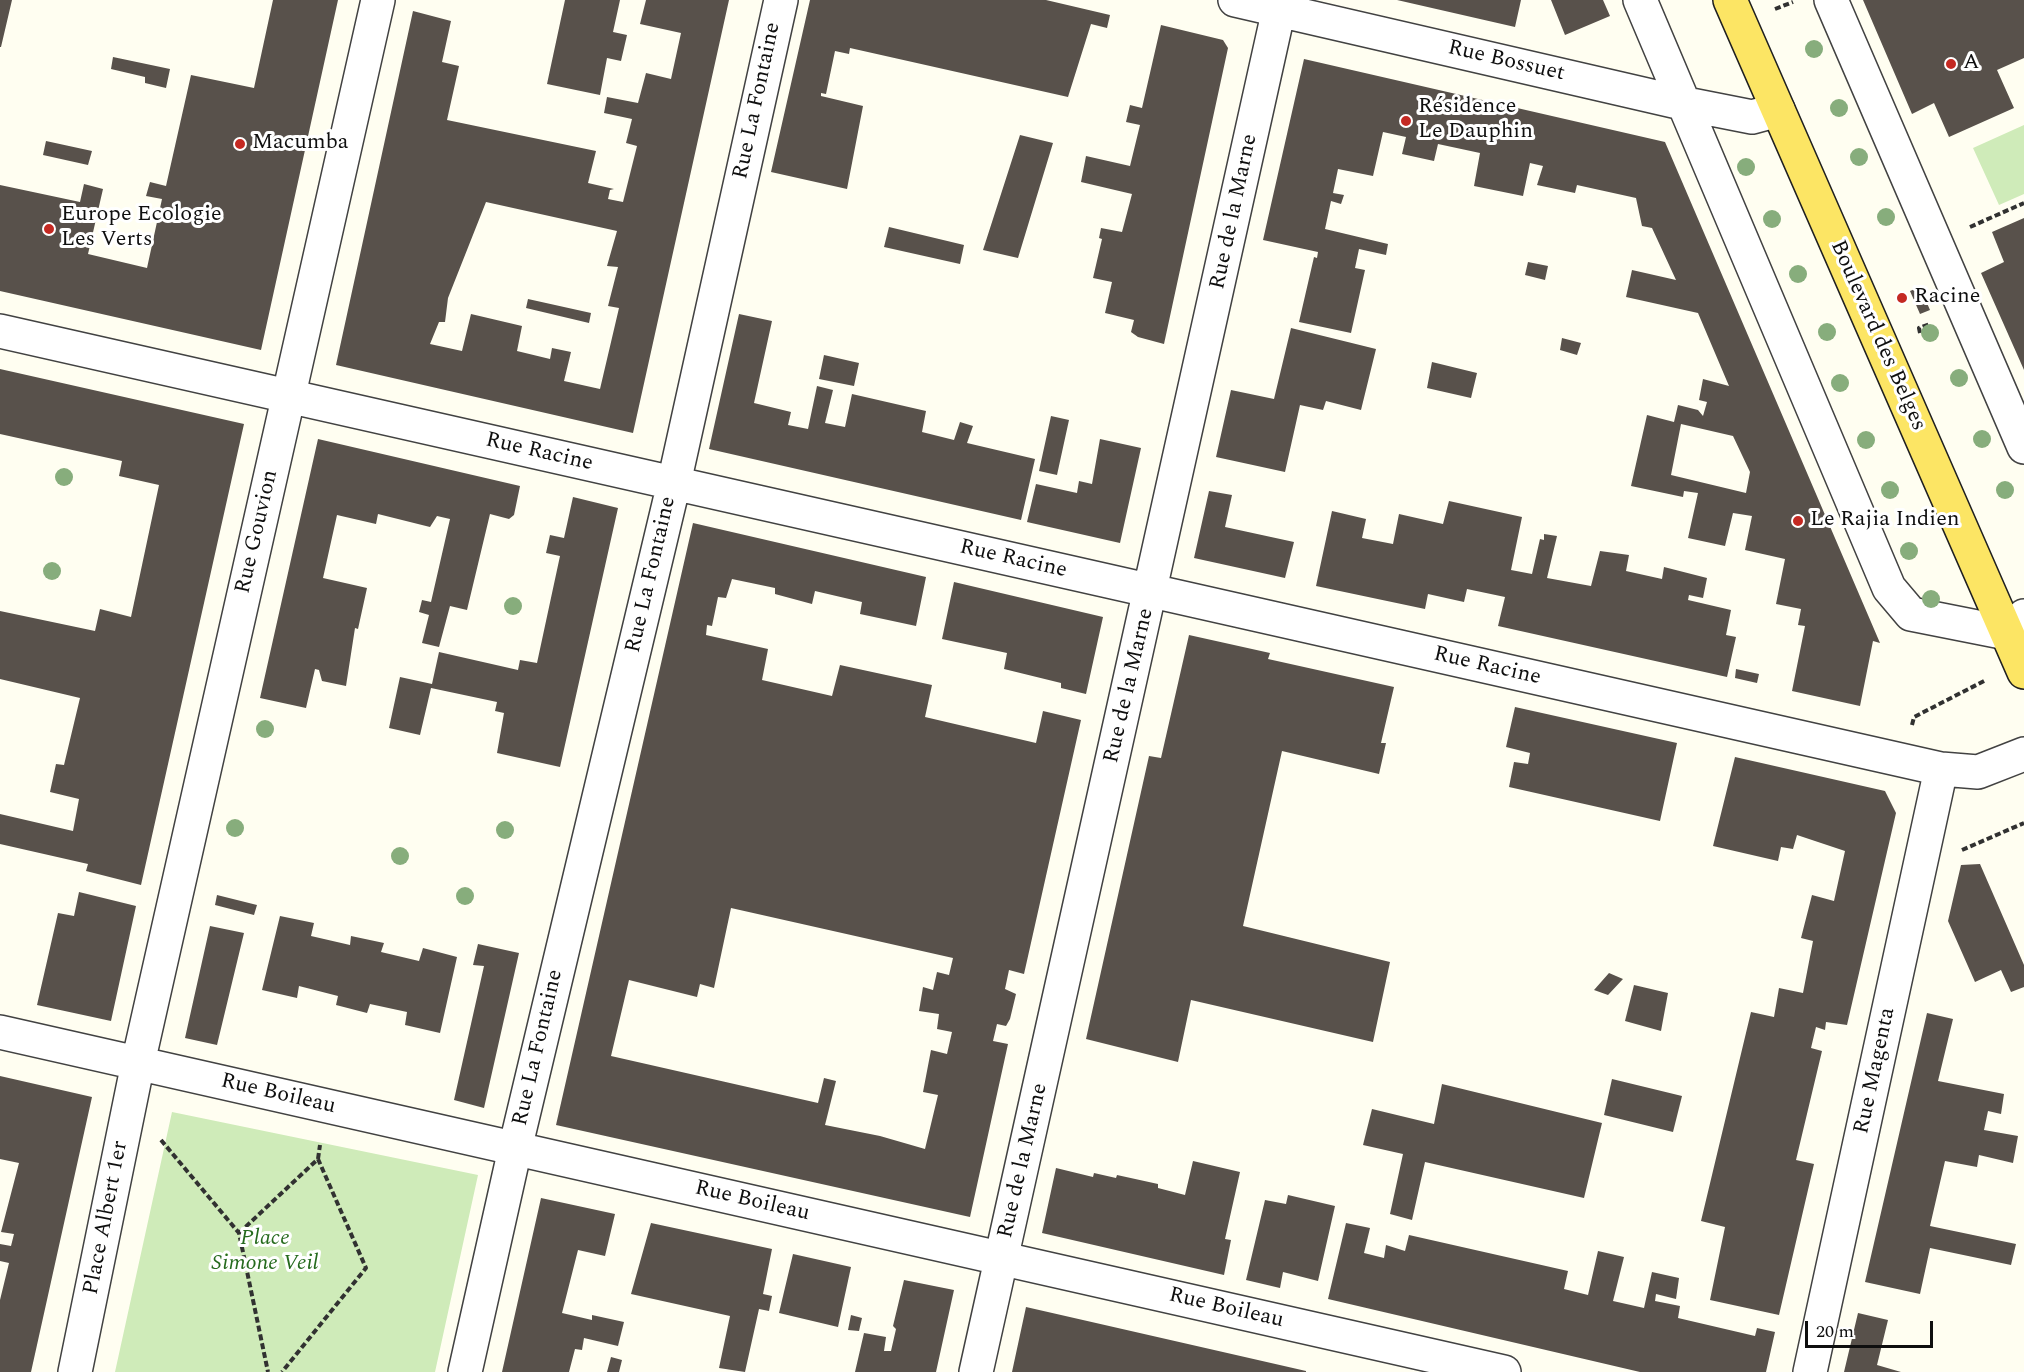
<!DOCTYPE html>
<html>
<head>
<meta charset="utf-8">
<style>
  body { margin:0 }
  #map { position:relative; width:2024px; height:1372px; overflow:hidden; background:#fffef1; font-family:Spectral,serif }
  canvas { display:block }
  .scale { position:absolute; left:1805px; top:1321px; width:128px; height:27px; box-sizing:border-box; border:3px solid #0f0f0f; border-top:0; padding-left:8px; font-size:18px; line-height:21px; white-space:nowrap; color:#0f0f0f; -webkit-text-stroke:4px #fff; paint-order:stroke }
</style>
</head>
<body>
<div id="map">
<canvas width="2024" height="1372"></canvas>
<div class="scale">20 m</div>
</div>
<script>
const ctx = document.querySelector('canvas').getContext('2d');
ctx.lineJoin = 'round';
function fill(path, color) { ctx.fillStyle = color; ctx.fill(path, 'evenodd'); }
const shape = rows => new Path2D(rows.map(r => 'M' + r).join(''));
function stroke(path, color, width, dash) { ctx.strokeStyle = color; ctx.lineWidth = width; ctx.lineCap = dash ? 'butt' : 'round'; ctx.setLineDash(dash || []); ctx.stroke(path); }
function label(font, color, halo, rows, align = 'center') {
  ctx.font = font + ' Spectral,serif'; ctx.lineWidth = 6; ctx.setLineDash([]); ctx.textBaseline = 'middle'; ctx.strokeStyle = halo; ctx.fillStyle = color; for (const [text, x, y, turn = 0] of rows) {
    ctx.save(); ctx.translate(x, y); ctx.rotate((+turn || 0) * Math.PI / 180); ctx.textAlign = isNaN(turn) ? turn : align; if (halo) ctx.strokeText(text, 0, 0); ctx.fillText(text, 0, 0); ctx.restore();
  }
}
fill(shape([
  [2024,125,2024,194,1999,205,1973,148],
  [172,1112,478,1175,435,1372,115,1372]
]), '#cfebb9');
fill(shape([
  [0,0,12,0,1,47,0,47],
  [273,0,338,0,261,350,0,291,0,185,80,202,84,184,103,189,88,254,147,268,162,199,146,196,150,182,166,186,191,75,254,88],
  [565,0,620,0,613,32,627,35,621,61,607,58,600,95,547,84],
  [646,0,729,0,633,433,336,365,413,11,451,21,442,62,459,66,447,120,596,151,588,183,614,189,610,190,608,199,623,202,637,146,626,143,632,119,604,113,607,97,638,103,646,73,671,79,681,33,640,24],
  [486,202,617,231,607,266,618,267,608,306,619,308,600,389,564,381,571,352,552,348,550,359,517,351,522,326,471,314,462,351,430,344,439,322,445,322,448,298],
  [810,0,1046,0,1110,15,1107,28,1091,24,1068,97,850,48,849,54,835,51,826,94,821,93,821,96,863,106,847,189,771,172],
  [1397,0,1521,0,1515,27],
  [1551,0,1603,0,1610,16,1565,35],
  [1863,0,2024,0,2024,58,1997,70,2014,108,1949,137,1934,103,1912,114],
  [1161,25,1223,40,1228,48,1164,344,1138,337,1131,332,1134,320,1105,313,1112,282,1093,278,1102,239,1099,238,1101,228,1122,232,1132,194,1081,182,1086,156,1130,166,1140,125,1126,122,1130,105,1142,108],
  [113,57,170,69,166,88,145,83,145,77,111,69],
  [1304,59,1665,142,1880,643,1873,641,1860,706,1792,691,1805,626,1798,625,1801,609,1776,604,1785,559,1745,550,1752,516,1733,513,1725,546,1688,538,1698,493,1684,491,1683,497,1631,486,1647,415,1674,422,1678,405,1698,410,1703,416,1707,402,1699,400,1703,379,1729,386,1698,313,1626,297,1632,270,1676,280,1652,228,1642,226,1636,198,1577,185,1575,193,1537,185,1543,166,1530,163,1523,196,1474,186,1480,153,1438,144,1434,161,1402,154,1406,137,1383,132,1373,176,1338,169,1333,193,1344,195,1341,204,1331,201,1325,229,1388,244,1386,255,1359,249,1355,268,1365,270,1351,333,1299,322,1314,257,1317,258,1318,252,1263,240],
  [1681,424,1733,436,1750,472,1746,493,1671,475],
  [1020,135,1053,143,1018,258,983,250],
  [46,141,92,151,88,165,43,155],
  [2024,218,2024,370,1981,273,2004,262,1992,232],
  [889,227,964,245,960,264,884,247],
  [1528,262,1548,266,1545,280,1525,275],
  [1920,287,1930,310,1920,314,1910,291],
  [528,299,591,313,589,323,526,308],
  [739,314,772,321,754,403,791,412,788,425,808,429,817,386,833,390,825,423,845,427,852,394,926,411,922,432,954,440,960,422,973,426,967,443,1035,459,1021,520,709,449],
  [1291,328,1376,349,1361,410,1326,401,1323,410,1300,405,1285,472,1216,457,1231,390,1274,399],
  [1562,338,1581,343,1577,355,1560,350],
  [824,355,859,363,854,386,819,379],
  [1432,362,1477,373,1471,398,1427,388],
  [0,369,244,424,141,885,86,871,88,864,0,844,0,814,73,831,79,799,50,792,56,764,64,765,80,698,0,679,0,611,95,631,100,609,131,617,159,485,119,476,122,461,0,434],
  [1051,416,1069,420,1057,475,1039,471],
  [318,439,520,486,514,515,509,519,490,514,467,610,450,606,439,647,422,643,429,615,419,612,422,600,431,602,450,519,437,516,430,527,378,514,376,524,337,515,323,578,367,588,358,629,355,628,346,686,322,681,319,670,315,669,306,708,260,698],
  [1100,439,1141,448,1120,543,1027,522,1036,484,1077,493,1079,481,1092,484],
  [1209,491,1232,495,1225,527,1294,542,1285,578,1194,558],
  [573,497,618,508,560,767,497,753,504,713,495,711,497,702,431,688,420,735,389,728,400,677,432,684,439,652,518,670,520,660,537,663,560,556,546,553,550,535,564,538],
  [1449,501,1522,517,1511,570,1532,574,1540,539,1544,540,1544,534,1557,536,1547,578,1591,586,1600,551,1629,555,1626,571,1662,579,1664,567,1707,578,1703,598,1689,595,1688,600,1731,610,1726,635,1736,637,1727,677,1498,626,1505,597,1467,589,1464,602,1428,594,1425,609,1316,586,1332,511,1366,519,1362,538,1393,544,1399,514,1443,524],
  [693,523,926,577,916,626,860,614,862,602,815,591,812,604,775,594,775,588,732,579,726,598,718,597,712,626,707,625,706,635,768,649,762,680,832,696,840,665,932,685,925,717,1036,743,1043,711,1081,720,1024,974,1009,970,1005,989,1016,994,1010,1019,1006,1026,997,1024,993,1041,1008,1044,970,1217,556,1125],
  [731,908,953,958,949,975,937,972,933,990,923,987,919,1011,939,1014,937,1029,952,1032,947,1054,931,1050,923,1092,938,1095,925,1149,880,1136,825,1125,836,1081,824,1078,818,1103,611,1056,629,980,697,997,700,984,714,988],
  [954,582,1103,617,1086,694,1061,688,1061,683,1004,669,1007,653,942,639],
  [1189,635,1270,653,1268,659,1394,687,1381,743,1386,743,1379,774,1282,751,1243,926,1390,962,1373,1042,1191,1000,1178,1062,1086,1039,1149,756,1161,758],
  [1736,669,1759,674,1757,683,1735,678],
  [1515,707,1677,743,1660,821,1509,787,1514,762,1528,764,1530,753,1506,747],
  [1735,757,1885,791,1896,813,1847,1025,1826,1022,1825,1030,1816,1027,1811,1048,1822,1051,1796,1160,1814,1164,1779,1315,1710,1300,1725,1227,1701,1221,1751,1012,1774,1017,1779,988,1803,993,1813,941,1801,938,1812,895,1834,901,1845,851,1797,835,1793,849,1781,847,1778,861,1713,846],
  [1980,864,2024,965,2024,987,2011,992,2001,970,1975,982,1948,921,1961,865],
  [79,892,136,906,111,1021,37,1005,58,913,74,916],
  [217,895,257,905,254,915,215,905],
  [280,916,314,923,311,936,350,945,351,936,384,943,381,952,419,961,423,948,457,957,440,1033,405,1025,407,1012,370,1004,367,1013,336,1005,338,996,299,986,297,998,262,990],
  [210,926,244,933,217,1045,185,1038],
  [478,944,519,953,484,1108,454,1100,484,966,473,965],
  [1609,973,1623,979,1608,995,1594,990],
  [1634,985,1668,993,1661,1031,1625,1021],
  [1927,1013,1953,1019,1938,1081,2004,1094,2001,1114,1988,1111,1984,1130,2018,1136,2013,1163,1979,1155,1977,1167,1945,1161,1930,1226,2016,1244,2011,1265,1930,1248,1920,1294,1865,1282],
  [0,1076,92,1097,31,1372,0,1372,0,1300,9,1263,0,1261,0,1244,11,1246,14,1234,1,1232,19,1163,0,1159],
  [1612,1079,1682,1096,1673,1132,1604,1115],
  [1442,1084,1602,1123,1584,1198,1425,1162,1412,1220,1390,1214,1403,1154,1363,1145,1372,1109,1434,1124],
  [1193,1161,1240,1172,1225,1239,1231,1240,1224,1275,1042,1233,1056,1168,1093,1177,1094,1173,1116,1178,1117,1175,1158,1184,1158,1188,1185,1195],
  [1288,1195,1335,1206,1318,1281,1283,1272,1280,1288,1246,1280,1265,1200,1286,1204],
  [541,1198,615,1214,605,1256,578,1250,562,1313,592,1320,592,1315,624,1322,618,1346,584,1338,582,1350,575,1349,569,1372,502,1372],
  [651,1223,772,1249,763,1294,772,1296,769,1311,759,1309,745,1372,719,1368,730,1316,631,1294],
  [1346,1223,1370,1228,1364,1253,1384,1258,1386,1245,1405,1251,1409,1235,1568,1271,1564,1289,1588,1295,1598,1251,1624,1257,1613,1301,1644,1308,1652,1272,1679,1278,1676,1299,1656,1294,1655,1301,1680,1306,1678,1318,1755,1336,1757,1328,1775,1332,1766,1372,1640,1372,1328,1299],
  [793,1254,851,1267,838,1327,779,1313],
  [904,1280,954,1290,936,1372,855,1372,864,1333,886,1337,884,1351,891,1351,896,1329,893,1326],
  [1026,1307,1306,1371,1306,1372,1012,1372],
  [1858,1313,1888,1320,1877,1365,1901,1372,1844,1372],
  [851,1315,862,1318,859,1331,848,1330],
  [611,1357,622,1360,619,1372,607,1372]
]), '#58514b');
const minor = shape([
  [1235,0,1686,104,1752,117,1778,110],
  [1640,0,1889,588,1911,614,2007,633,2024,616],
  [1831,0,2024,447],
  [0,331,1941,769,1978,772,2024,754],
  [0,1032,1504,1372],
  [75,1372,138,1063,378,0],
  [465,1372,515,1149,674,483,781,0],
  [976,1372,1281,0],
  [1810,1372,1941,769]
]);
const major = shape([
  [1730,0,2024,672]
]);
stroke(minor, '#424242', 36);
stroke(major, '#202020', 36);
stroke(shape([
  [1775,9,1793,2],
  [1970,227,2024,203],
  [1920,333,1919,328,1930,324],
  [1912,725,1914,717,1986,680],
  [1962,850,2024,823],
  [161,1140,239,1233,268,1372],
  [318,1159,320,1145],
  [239,1233,318,1159,366,1268,282,1372]
]), '#313131', 4, [6, 3]);
stroke(minor, '#fff', 33);
stroke(major, '#fce564', 33);
ctx.fillStyle = '#87ad7c';
for (const [x, y] of [
  [1814,49],
  [1839,108],
  [1859,157],
  [1746,167],
  [1886,217],
  [1772,219],
  [1798,274],
  [1827,332],
  [1930,333],
  [1959,378],
  [1840,383],
  [1982,439],
  [1866,440],
  [64,477],
  [1890,490],
  [2005,490],
  [1909,551],
  [52,571],
  [1931,599],
  [513,606],
  [265,729],
  [235,828],
  [505,830],
  [400,856],
  [465,896]
]) { ctx.beginPath(); ctx.arc(x, y, 9, 0, 2 * Math.PI); ctx.fill(); }
for (const [x, y, r, color] of [
  [1951,64,6,"#c42922"],
  [1406,121,6,"#c42922"],
  [240,144,6,"#c42922"],
  [49,229,6,"#c42922"],
  [1902,298,6,"#c42922"],
  [1798,521,6,"#c42922"]
]) { const dot = new Path2D(); dot.arc(x, y, r, 0, 2 * Math.PI); ctx.fillStyle = color; ctx.fill(dot); stroke(dot, '#fff', 2); }
label('22px', '#0f0f0f', '#fff', [
  ["Rue Bossuet",1506,62,13],
  ["Rue La Fontaine",758,101,-78],
  ["Rue de la Marne",1235,212,-78],
  ["Boulevard des Belges",1877,336,66],
  ["Rue Racine",539,453,13],
  ["Rue Gouvion",258,532,-77],
  ["Rue Racine",1013,560,13],
  ["Rue La Fontaine",652,575,-77],
  ["Rue Racine",1487,667,13],
  ["Rue de la Marne",1130,686,-77],
  ["Rue La Fontaine",539,1048,-77],
  ["Rue Magenta",1876,1071,-78],
  ["Rue Boileau",278,1095,13],
  ["Rue de la Marne",1024,1161,-77],
  ["Rue Boileau",752,1202,13],
  ["Place Albert 1er",107,1218,-79],
  ["Rue Boileau",1226,1309,13]
]);
label('22px', '#0f0f0f', '#fff', [
  ["A",1963,64],
  ["Résidence",1418,108],
  ["Le Dauphin",1418,133],
  ["Macumba",252,144],
  ["Europe Ecologie",61,216],
  ["Les Verts",61,241],
  ["Racine",1914,298],
  ["Le Rajia Indien",1810,521]
], 'left');
label('italic 22px', '#256a1d', '#fff', [
  ["Place",265,1240],
  ["Simone Veil",265,1265]
]);
</script>
</body>
</html>
